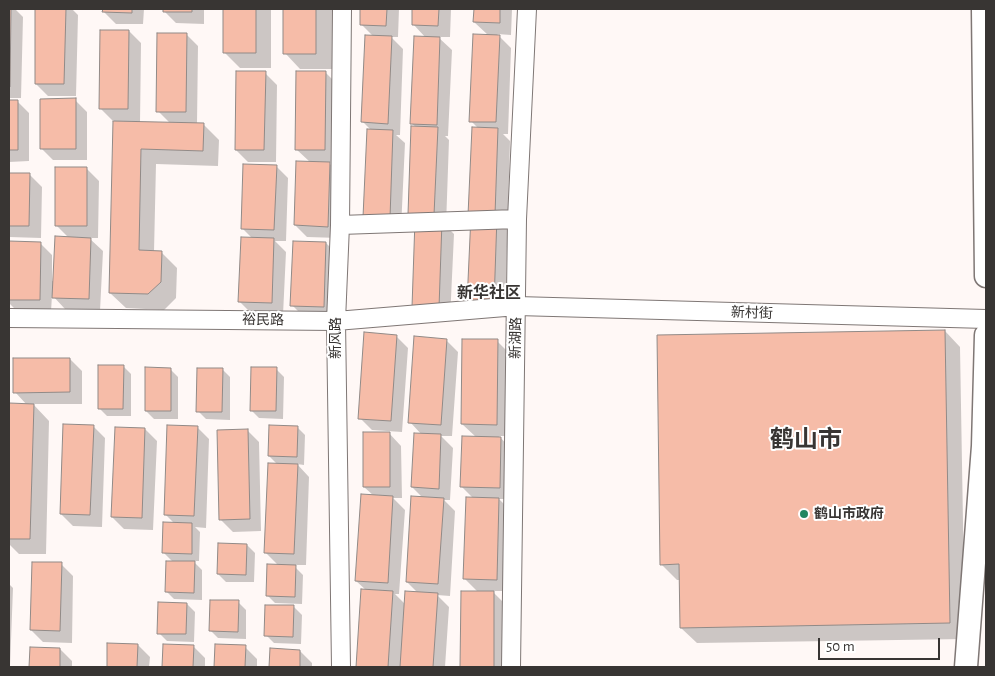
<!DOCTYPE html>
<html>
<head>
<meta charset="utf-8">
<style>
  body { margin:0 }
  #map { position:relative; width:995px; height:676px; overflow:hidden; background:#fff8f6; font-family:"Alegreya Sans",sans-serif }
  canvas { display:block }
  .frame { position:absolute; inset:0; border:10px solid #383533; pointer-events:none }
  .scale { position:absolute; left:818px; top:638px; width:122px; height:22px; box-sizing:border-box; border:2px solid #383533; border-top:0; padding-left:6px; font-size:15px; line-height:18px; white-space:nowrap; color:#383533; -webkit-text-stroke:4px #fff; paint-order:stroke }
</style>
</head>
<body>
<div id="map">
<canvas width="995" height="676"></canvas>
<div class="frame"></div>
<div class="scale">50 m</div>
</div>
<script>
const ctx = document.querySelector('canvas').getContext('2d');
ctx.lineJoin = 'round';
function fill(path, color) { ctx.fillStyle = color; ctx.fill(path, 'evenodd'); }
const shape = rows => new Path2D(rows.map(r => 'M' + r).join(''));
function stroke(path, color, width, dash) { ctx.strokeStyle = color; ctx.lineWidth = width; ctx.lineCap = dash ? 'butt' : 'round'; ctx.setLineDash(dash || []); ctx.stroke(path); }
function label(font, color, halo, rows, align = 'center') {
  ctx.font = font + ' "Alegreya Sans","Noto Sans SC",sans-serif'; ctx.lineWidth = 4; ctx.setLineDash([]); ctx.textBaseline = 'middle'; ctx.strokeStyle = halo; ctx.fillStyle = color; for (const [text, x, y, turn = 0] of rows) {
    ctx.save(); ctx.translate(x, y); ctx.rotate((+turn || 0) * Math.PI / 180); ctx.textAlign = isNaN(turn) ? turn : align; if (halo) ctx.strokeText(text, 0, 0); ctx.fillText(text, 0, 0); ctx.restore();
  }
}
fill(shape([
  [9,9,15,9,23,17,21,98,9,98],
  [36,9,72,9,78,15,76,96,48,96,36,84],
  [104,9,144,9,143,24,116,24,104,12],
  [164,9,204,9,204,24,176,23,164,11],
  [224,9,271,9,271,68,240,68,224,52],
  [285,9,332,9,332,69,300,69,285,53],
  [362,9,399,9,398,37,391,37,403,49,400,135,396,135,405,143,401,229,376,228,371,130,363,122,373,36,361,24],
  [413,9,451,9,450,37,438,37,452,50,448,136,445,136,449,140,446,226,454,234,450,320,425,319,417,221,416,127,411,123,426,38,413,24],
  [475,9,512,9,511,35,497,34,511,48,508,134,503,134,510,141,505,316,481,315,478,128,471,121,488,35,474,22],
  [129,31,141,43,140,123,170,123,158,111,186,34,198,46,197,124,203,124,219,140,218,166,156,164,154,252,161,252,177,268,176,298,164,310,126,308,110,293,114,120,112,120,100,108],
  [325,72,337,84,336,162,328,162,341,175,339,238,307,237,295,225,310,162,296,149],
  [265,73,277,85,276,162,248,162,236,150],
  [75,100,87,112,87,160,53,160,41,148],
  [9,101,17,101,29,113,29,161,9,162],
  [276,166,288,178,286,241,275,241,286,252,283,315,251,313,239,301,253,239,242,228],
  [87,169,99,181,98,238,89,238,103,251,100,311,65,309,52,295,51,312,18,312,9,303,9,243,40,243,52,255,52,281,54,281,69,238,56,225],
  [9,174,30,175,42,187,41,238,9,237],
  [326,243,338,255,335,318,304,317,292,305],
  [945,331,960,347,965,639,697,643,681,628,681,580,677,580,661,564],
  [396,336,408,348,402,432,372,430,360,418],
  [446,340,458,352,452,436,441,436,453,448,450,500,444,500,455,511,450,596,437,595,449,607,445,667,357,667,362,590,366,590,356,581,374,496,364,487,388,432,401,446,402,498,393,498,405,510,399,594,395,594,406,605,418,593,407,582,423,498,412,487,422,435,410,422],
  [497,341,509,353,508,436,499,436,512,450,511,499,499,499,511,511,509,591,492,591,505,604,505,667,461,667,462,592,478,592,465,579,473,498,461,486,476,437,462,424],
  [70,359,82,371,82,404,33,404,49,421,46,554,19,554,9,544,9,404,27,405,15,392],
  [123,366,131,374,131,416,107,416,99,408],
  [170,369,178,377,178,419,154,419,146,411],
  [222,369,230,377,230,420,206,419,198,411],
  [276,369,284,377,283,419,259,418,251,410],
  [93,426,105,438,102,527,73,526,61,514],
  [197,427,209,439,206,528,195,527,200,532,199,561,193,561,202,570,202,600,174,599,166,591,173,562,164,553,174,523,165,514],
  [297,427,305,435,304,465,297,464,309,477,306,565,293,565,303,575,302,604,275,603,267,595,279,566,265,552,277,464,269,456],
  [145,429,157,441,153,530,124,529,112,517],
  [247,430,259,442,261,531,233,532,221,520],
  [247,545,255,553,254,582,226,582,218,574],
  [61,564,73,576,72,643,43,642,31,630],
  [9,584,13,588,10,667,9,667],
  [238,602,246,610,246,639,218,638,210,630],
  [187,604,195,612,194,642,167,641,159,633],
  [294,607,302,615,301,644,274,643,266,635],
  [109,644,138,645,150,657,149,667,108,667],
  [164,645,193,646,205,658,205,667,163,667],
  [216,646,245,647,257,659,257,667,215,667],
  [31,648,60,649,72,661,72,667,31,667],
  [271,650,300,651,312,663,312,667,270,667]
]), '#0003');
const building = shape([
  [9,9,11,9,10,87,9,87,9,9],
  [35,9,66,9,64,84,35,84,35,9],
  [103,9,132,9,132,13,102,12,103,9],
  [163,9,192,9,192,12,163,12,163,9],
  [223,9,256,9,256,53,223,53,223,9],
  [283,9,316,9,316,54,283,54,283,9],
  [360,9,387,9,386,26,360,25,360,9],
  [412,9,439,9,438,26,412,25,412,9],
  [474,9,500,9,500,23,473,22,474,9],
  [100,30,129,30,128,109,99,109,100,30],
  [157,33,187,33,186,112,156,112,157,33],
  [473,34,500,35,496,122,469,122,473,34],
  [365,35,392,36,388,124,361,122,365,35],
  [414,36,440,37,437,125,410,124,414,36],
  [236,71,266,71,264,150,235,150,236,71],
  [296,71,326,71,325,150,295,150,296,71],
  [76,98,76,149,40,149,40,99,76,98],
  [9,100,18,100,18,150,9,150,9,100],
  [113,121,204,123,203,151,141,149,139,250,162,251,161,282,148,294,109,293,113,121],
  [411,126,438,127,434,215,408,214,411,126],
  [472,127,498,128,495,215,468,215,472,127],
  [367,129,393,130,390,218,363,217,367,129],
  [296,161,330,162,328,227,294,225,296,161],
  [243,164,277,165,274,230,241,229,243,164],
  [55,167,87,167,87,226,55,226,55,167],
  [9,173,30,173,29,226,9,226,9,173],
  [471,215,497,216,494,304,467,303,471,215],
  [415,220,442,221,439,308,412,307,415,220],
  [55,236,91,238,89,299,52,298,55,236],
  [241,237,274,238,272,303,238,302,241,237],
  [9,241,41,242,40,300,9,300,9,241],
  [293,241,326,242,324,307,290,306,293,241],
  [945,330,950,623,680,628,679,564,660,565,657,335,945,330],
  [364,332,397,335,391,421,358,419,364,332],
  [414,336,447,339,441,425,408,423,414,336],
  [462,339,498,339,497,425,461,424,462,339],
  [13,358,70,358,70,392,13,393,13,358],
  [98,365,124,365,123,409,98,409,98,365],
  [145,367,171,368,171,411,145,411,145,367],
  [251,367,277,367,276,411,250,411,251,367],
  [197,368,223,368,222,412,196,412,197,368],
  [9,403,34,404,30,539,9,539,9,403],
  [63,424,94,425,90,515,60,514,63,424],
  [167,425,198,426,194,516,164,515,167,425],
  [269,425,298,426,297,457,268,456,269,425],
  [115,427,145,428,142,518,111,517,115,427],
  [248,429,250,519,219,520,217,430,248,429],
  [363,432,390,432,390,487,363,487,363,432],
  [414,433,441,434,439,489,411,487,414,433],
  [462,436,501,437,500,488,460,487,462,436],
  [268,463,298,464,294,554,264,553,268,463],
  [361,494,393,496,388,583,355,581,361,494],
  [411,496,444,498,438,584,406,582,411,496],
  [466,497,499,498,497,580,463,579,466,497],
  [163,522,192,523,192,554,162,553,163,522],
  [218,543,247,544,246,575,217,574,218,543],
  [166,561,195,561,194,593,165,592,166,561],
  [32,562,62,562,60,631,30,630,32,562],
  [267,564,296,565,295,597,266,596,267,564],
  [361,589,393,591,388,667,356,667,361,589],
  [405,591,438,593,433,667,400,667,405,591],
  [461,591,494,591,494,667,460,667,461,591],
  [210,600,239,600,238,632,209,631,210,600],
  [158,602,187,603,186,634,157,634,158,602],
  [265,605,294,605,293,637,264,636,265,605],
  [107,643,138,644,137,667,107,667,107,643],
  [163,644,194,645,193,667,162,667,163,644],
  [215,644,246,645,245,667,214,667,215,644],
  [30,647,60,648,60,667,29,667,30,647],
  [270,648,300,650,300,667,269,667,270,648]
]);
fill(building, '#f6bca8');
stroke(building, '#918a87', 1);
const minor = shape([
  [340,225,517,219],
  [9,318,336,321,517,306,986,319],
  [341,667,336,321,340,225,342,9],
  [511,667,517,219,527,9]
]);
const tertiary = shape([
  [983,9,986,276],
  [966,667,983,446,986,335]
]);
stroke(minor, '#7f7775', 20);
stroke(tertiary, '#7f7775', 25);
stroke(minor, '#fff', 18);
stroke(tertiary, '#fff', 22);
for (const [x, y, r, color] of [
  [804,514,5,"#228762"]
]) { const dot = new Path2D(); dot.arc(x, y, r, 0, 2 * Math.PI); ctx.fillStyle = color; ctx.fill(dot); stroke(dot, '#fff', 2); }
label('14px', '#383533', '#fff', [
  ["新村街",752,313,2],
  ["裕民路",263,320,1],
  ["新风路",336,338,-90],
  ["新湖路",516,338,-89]
]);
label('bold 14px', '#383533', '#fff', [
  ["鹤山市政府",814,514]
], 'left');
label('bold 16px', '#383533', '#fff', [
  ["新华社区",489,293]
]);
label('bold 24px', '#383533', '#fff', [
  ["鹤山市",806,440]
]);
</script>
</body>
</html>
